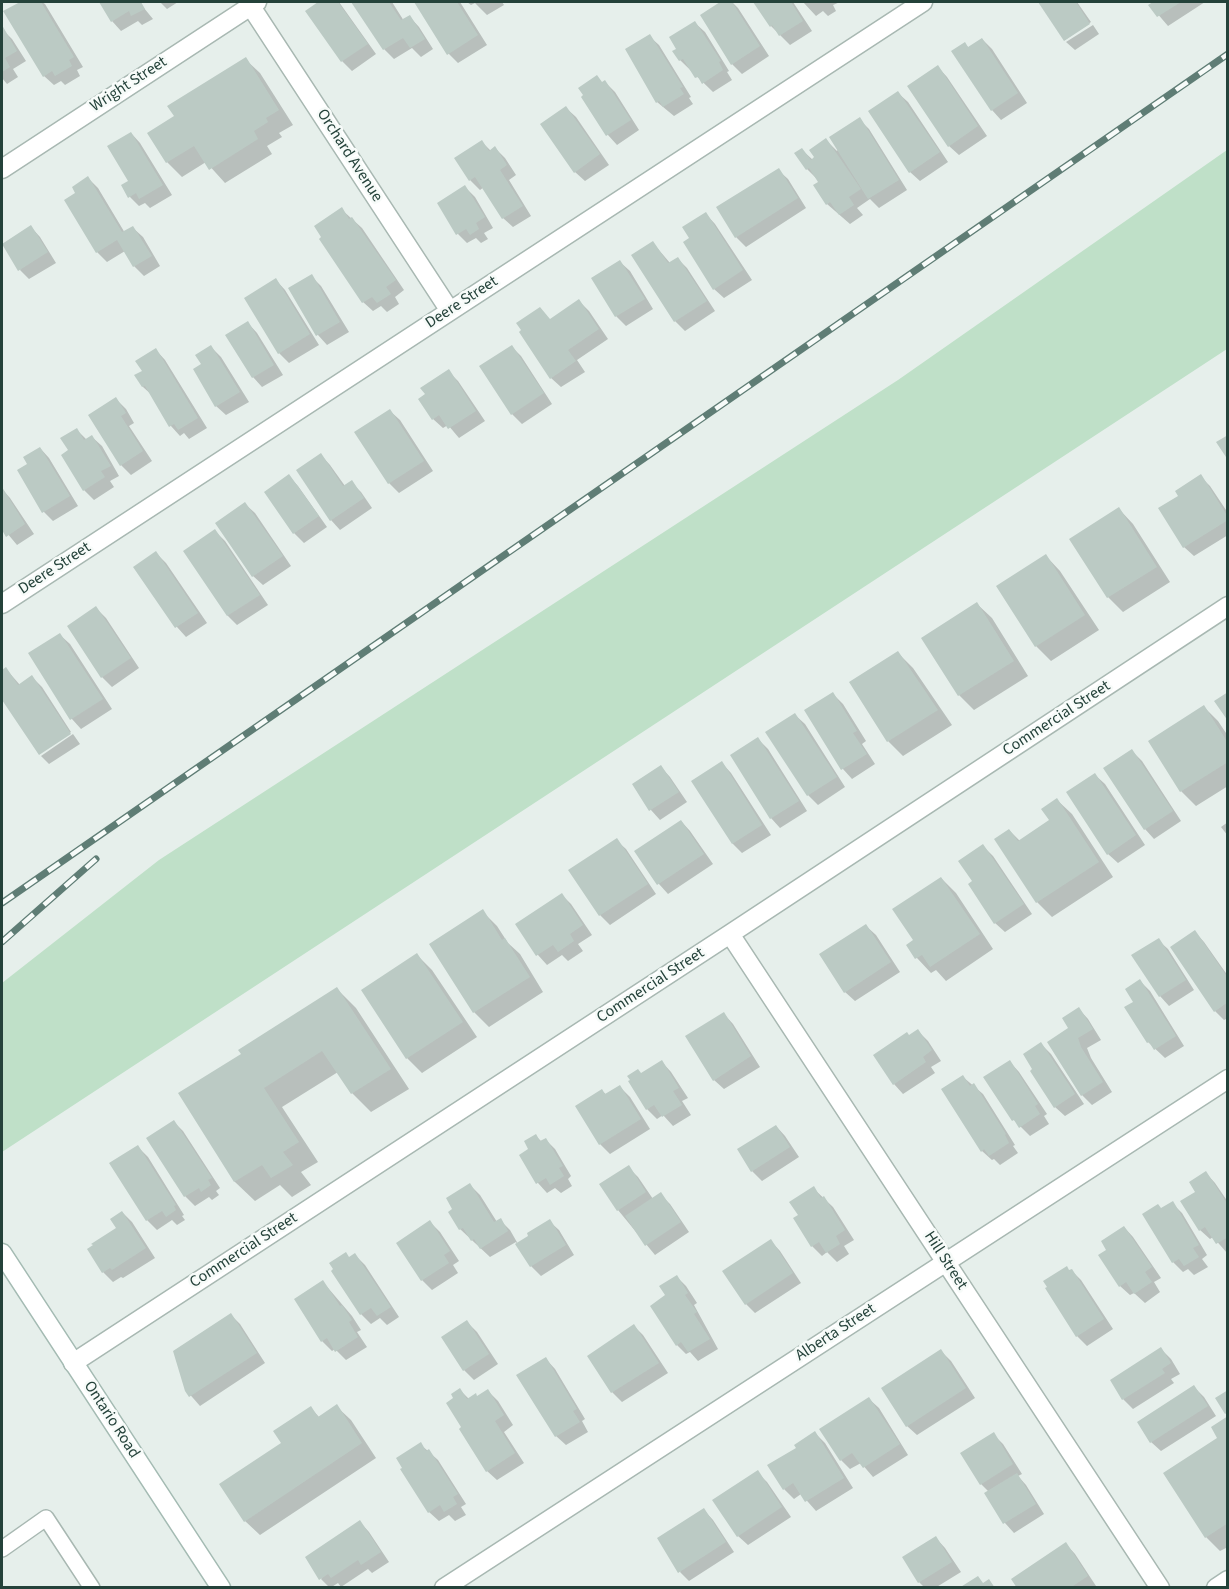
<!DOCTYPE html>
<html>
<head>
<meta charset="utf-8">
<style>
  body { margin:0 }
  #map { position:relative; width:1229px; height:1589px; overflow:hidden; background:#e6efeb; font-family:"Source Sans 3",sans-serif }
  canvas { display:block }
  .frame { position:absolute; inset:0; border:3px solid #24423a; pointer-events:none }
</style>
</head>
<body>
<div id="map">
<canvas width="1229" height="1589"></canvas>
<div class="frame"></div>
</div>
<script>
const ctx = document.querySelector('canvas').getContext('2d');
ctx.lineJoin = 'round';
function fill(path, color) { ctx.fillStyle = color; ctx.fill(path, 'evenodd'); }
const shape = rows => new Path2D(rows.map(r => 'M' + r).join(''));
function stroke(path, color, width, dash) { ctx.strokeStyle = color; ctx.lineWidth = width; ctx.lineCap = dash ? 'butt' : 'round'; ctx.setLineDash(dash || []); ctx.stroke(path); }
function label(font, color, halo, rows, align = 'center') {
  ctx.font = font + ' "Source Sans 3",sans-serif'; ctx.lineWidth = 5; ctx.setLineDash([]); ctx.textBaseline = 'middle'; ctx.strokeStyle = halo; ctx.fillStyle = color; for (const [text, x, y, turn = 0] of rows) {
    ctx.save(); ctx.translate(x, y); ctx.rotate((+turn || 0) * Math.PI / 180); ctx.textAlign = isNaN(turn) ? turn : align; if (halo) ctx.strokeText(text, 0, 0); ctx.fillText(text, 0, 0); ctx.restore();
  }
}
fill(shape([
  [1227,150,1227,349,2,1152,2,983,159,860,898,380]
]), '#bfe0c8');
fill(shape([
  [23,2,42,2,45,4,83,67,77,70,80,76,65,85,61,81,54,85,44,76,5,12],
  [101,2,139,2,153,19,142,25,138,21,121,31,112,21],
  [160,2,178,2,167,9],
  [321,2,339,2,376,54,352,71,342,61,307,11],
  [353,2,392,2,404,21,410,17,419,27,433,49,421,57,412,48,394,59,384,49],
  [416,2,460,2,487,45,458,63,449,54],
  [467,2,502,2,504,5,487,15,475,3,471,5],
  [723,2,732,2,738,8,769,56,742,74,732,64,702,15],
  [755,2,793,2,812,31,790,45,771,26],
  [803,2,840,2,833,5,836,11,828,16,823,11,816,16],
  [1040,2,1077,2,1091,22,1065,40],
  [1156,2,1205,2,1168,26,1150,5],
  [695,23,705,32,729,71,727,72,732,80,713,92,680,60,678,49],
  [1093,25,1099,34,1075,50,1066,42],
  [2,29,12,39,26,61,13,69,18,77,7,84,2,78],
  [649,36,659,45,691,97,689,98,693,104,674,116,657,102],
  [982,39,992,49,1027,103,1001,120,992,110,965,44,969,48],
  [245,59,260,73,293,125,279,133,282,137,267,146,272,154,225,183,206,162,182,177,167,162,176,117],
  [938,67,947,77,987,136,959,155,949,146],
  [605,82,615,92,639,130,617,145,608,135,583,98],
  [898,93,908,102,948,162,920,181,910,172],
  [566,108,576,117,609,165,585,181,575,172],
  [859,119,869,129,907,190,879,208,870,199,857,208,863,215,850,224,827,204,820,182,807,169,802,150,813,160,826,140,837,151],
  [131,133,140,143,172,195,150,208,145,203,139,206,130,197],
  [482,142,491,151,495,148,505,158,516,175,509,180,531,216,513,227,503,218,484,187,480,190,470,180],
  [778,170,788,179,806,208,746,247,736,237],
  [88,178,98,188,125,233,133,228,143,237,160,266,144,276,134,266,125,251,107,262,97,252,77,194],
  [465,187,475,197,493,228,484,233,488,239,481,243,476,238,467,243,458,234],
  [341,209,362,228,404,290,395,297,399,304,387,312,381,306,373,311,363,302],
  [706,214,715,224,752,280,724,298,714,289,691,238],
  [31,227,40,237,56,263,29,279,20,270],
  [653,243,670,263,678,259,687,268,715,311,685,331,675,321],
  [620,262,630,271,653,309,626,326,616,316],
  [311,276,321,286,349,332,327,345,318,335,290,289],
  [276,280,285,290,319,345,289,363,279,353],
  [579,301,589,311,608,339,577,360,585,372,561,387,551,378,550,320],
  [248,323,257,333,283,375,262,387,253,377],
  [211,347,221,357,249,402,226,415,216,406,203,365],
  [512,347,521,356,552,404,522,424,512,414],
  [156,350,165,360,207,428,189,439,184,433,180,436,171,426,153,396,143,387,144,371],
  [448,371,458,381,485,421,459,438,448,425,443,428,433,419],
  [116,399,126,409,134,423,129,426,152,461,131,475,121,465],
  [390,411,400,420,433,471,399,493,389,483,356,432],
  [77,430,87,440,92,437,102,446,119,476,110,481,114,487,94,500,84,490,70,451],
  [40,448,49,458,78,506,53,521,44,512,29,464],
  [321,455,330,465,345,486,351,482,361,492,372,508,340,530,331,520],
  [289,476,298,486,327,527,304,543,294,533],
  [1200,476,1210,486,1228,513,1228,535,1194,556,1184,547,1180,496],
  [2,489,10,498,34,534,17,545,2,527],
  [245,504,255,513,291,566,263,585,253,576],
  [1119,509,1133,524,1170,582,1123,612,1108,597,1071,539],
  [215,531,225,541,268,605,237,625,228,616,185,552],
  [156,553,166,563,207,623,186,637,177,627,135,567],
  [1046,556,1060,571,1099,630,1051,661,1036,646],
  [977,604,992,618,1028,676,974,710,959,695],
  [96,608,106,618,139,668,112,687,102,677],
  [60,635,70,644,112,709,81,729,72,719,30,654],
  [898,653,913,668,952,725,903,756,888,741,851,683],
  [6,669,20,685,32,677,42,687,71,732,39,754,2,698,2,672],
  [833,694,843,704,866,741,862,744,875,764,852,779,843,769,806,711],
  [1204,707,1218,721,1228,736,1228,786,1196,806,1181,791,1150,741],
  [795,715,805,724,845,787,818,805,808,795],
  [73,734,80,744,49,764,41,756],
  [758,739,768,749,807,811,780,828,771,818],
  [1132,751,1142,761,1181,821,1154,839,1145,829],
  [722,763,731,773,771,835,742,853,733,844,693,782],
  [661,767,670,777,687,802,660,820,651,810,634,784],
  [1095,775,1105,784,1145,845,1118,863,1108,854],
  [1057,800,1072,814,1113,877,1052,917,1037,902,996,840,1009,830,1020,841,1051,821],
  [681,821,690,831,713,864,668,894,659,884,637,851],
  [1228,822,1228,836,1221,827],
  [616,840,626,849,656,894,610,925,600,915,570,871],
  [983,846,993,856,1032,914,1005,932,995,923,974,882],
  [941,878,956,893,993,949,946,981,936,970,931,973,917,958,908,946,915,941],
  [562,895,571,904,592,935,578,944,583,951,568,961,562,955,547,965,538,955,517,924],
  [482,911,497,926,508,943,520,954,543,992,489,1027,474,1012,431,944],
  [866,926,876,935,900,972,855,1001,845,992],
  [1195,932,1204,942,1228,976,1228,1018,1224,1020,1215,1011],
  [1158,940,1168,949,1194,990,1169,1006,1160,996],
  [417,955,432,970,477,1037,422,1073,407,1058],
  [1140,981,1150,991,1184,1046,1165,1058,1148,1042,1135,1002],
  [337,989,356,1008,409,1089,371,1112,352,1093,338,1072,282,1107,318,1162,301,1172,311,1185,292,1197,280,1185,255,1201,235,1182,180,1094,243,1054],
  [1079,1009,1088,1019,1101,1040,1087,1048,1091,1058,1112,1092,1092,1105,1082,1095,1070,1028],
  [724,1014,733,1024,760,1067,724,1089,714,1080],
  [918,1031,928,1041,941,1061,931,1067,935,1073,903,1094,894,1084,909,1037],
  [1041,1044,1051,1054,1084,1104,1065,1116,1055,1107,1034,1070],
  [662,1062,671,1072,688,1098,682,1101,691,1115,673,1126,663,1115,657,1119,647,1109,641,1075],
  [1010,1062,1019,1072,1047,1114,1044,1116,1049,1124,1030,1136,1014,1120,985,1078],
  [963,1077,983,1094,1015,1145,1013,1146,1018,1153,1000,1165,994,1159,992,1160,982,1151],
  [620,1087,630,1097,650,1129,610,1154,600,1144,577,1106,602,1091,607,1095],
  [174,1122,183,1131,220,1188,216,1191,219,1195,212,1200,209,1197,195,1206,185,1196],
  [776,1126,785,1136,799,1157,762,1181,752,1171],
  [536,1136,542,1142,546,1140,555,1149,571,1176,568,1179,572,1186,561,1193,555,1188,547,1193,538,1183,521,1155,530,1150],
  [138,1147,148,1157,184,1215,182,1216,185,1220,177,1225,172,1220,157,1230,147,1220,111,1164],
  [628,1167,638,1177,653,1199,660,1194,670,1204,689,1232,655,1255,618,1210],
  [1206,1173,1215,1183,1228,1202,1227,1253,1213,1237,1210,1239,1200,1230,1197,1192],
  [470,1185,480,1195,497,1222,500,1220,510,1230,518,1244,549,1221,559,1230,574,1255,541,1276,531,1266,516,1242,490,1257,460,1229],
  [813,1188,833,1207,854,1240,844,1246,849,1254,837,1262,827,1252,822,1256,812,1246,800,1215],
  [1172,1203,1182,1213,1207,1255,1202,1259,1208,1267,1194,1275,1188,1269,1183,1272,1173,1262,1161,1210],
  [122,1212,132,1222,155,1258,123,1278,121,1277,113,1282,103,1272],
  [430,1222,440,1232,459,1261,453,1265,458,1273,432,1290,422,1280],
  [1124,1227,1133,1237,1161,1278,1154,1282,1160,1292,1145,1303,1134,1293,1130,1295,1120,1286,1108,1250],
  [771,1241,780,1251,801,1283,755,1313,746,1304],
  [355,1255,365,1265,399,1317,387,1325,380,1318,371,1324,361,1314,333,1271],
  [1072,1271,1081,1280,1113,1329,1087,1346,1077,1336,1070,1272],
  [677,1277,686,1286,697,1303,694,1305,718,1349,698,1361,690,1352,686,1354,677,1345,667,1296],
  [323,1282,352,1316,361,1330,357,1332,367,1347,346,1360,335,1349,332,1351,322,1341],
  [231,1315,240,1324,265,1363,200,1406,186,1390],
  [467,1322,477,1332,498,1364,474,1380,464,1370],
  [634,1326,643,1335,668,1373,622,1402,612,1392],
  [1161,1349,1171,1359,1180,1374,1171,1379,1174,1383,1133,1409,1123,1399],
  [941,1351,951,1361,975,1398,917,1435,907,1426],
  [546,1359,555,1369,585,1419,582,1421,588,1432,566,1445,556,1436],
  [1194,1387,1204,1397,1216,1416,1161,1451,1151,1442],
  [460,1390,469,1399,478,1398,488,1391,498,1401,513,1425,504,1432,524,1463,497,1480,487,1471,463,1427],
  [869,1399,879,1408,908,1455,873,1477,861,1463,850,1469,841,1460],
  [336,1406,351,1420,376,1458,260,1535,245,1521,283,1443,311,1408,319,1417],
  [1228,1417,1228,1547,1220,1551,1206,1537],
  [815,1433,825,1443,853,1488,816,1511,801,1494,794,1499,784,1489,798,1448],
  [993,1434,1003,1444,1022,1474,1018,1476,1026,1485,1044,1514,1014,1533,1005,1523,986,1494,989,1492,981,1484],
  [420,1444,438,1460,466,1504,461,1507,466,1515,455,1521,449,1515,439,1521,429,1512],
  [757,1472,767,1482,791,1517,748,1545,738,1536],
  [704,1510,713,1520,734,1552,689,1581,680,1572],
  [360,1522,369,1532,389,1562,372,1573,368,1569,341,1587,338,1583,330,1588,321,1579],
  [936,1538,945,1548,961,1572,935,1588,925,1588,919,1582],
  [1066,1544,1075,1554,1096,1586,1019,1588]
]), '#0003');
fill(shape([
  [20,2,41,2,74,57,69,60,72,66,55,76,52,71,43,77,3,11],
  [99,2,137,2,138,3,141,2,145,9,131,16,129,11,111,22],
  [318,2,338,2,368,44,341,62,305,11],
  [351,2,389,2,401,20,410,15,425,39,410,48,403,38,383,50],
  [414,2,457,2,478,35,447,55],
  [720,2,732,2,760,46,731,65,700,15],
  [753,2,791,2,803,21,779,36,772,25,770,27],
  [1038,2,1076,2,1090,24,1064,41],
  [1153,2,1181,2,1157,17,1148,5],
  [695,21,721,61,719,62,723,70,702,84,698,77,695,78,683,59,679,61,672,51,676,49,669,37],
  [2,25,17,51,5,58,10,67,2,72],
  [650,34,683,87,680,88,684,94,663,107,659,101,656,103,625,49],
  [982,38,1018,93,991,111,951,51,965,42,968,47],
  [246,57,279,110,266,118,268,122,254,131,258,139,209,170,194,146,166,163,147,133,174,116,167,106],
  [938,65,978,126,948,147,907,86],
  [597,75,602,82,605,80,631,120,606,136,581,97,583,95,578,88],
  [898,91,940,152,909,173,868,111],
  [566,106,600,154,574,173,540,124],
  [860,117,899,180,868,199,829,137],
  [131,132,163,185,139,199,136,193,128,198,121,185,128,181,107,146],
  [826,138,861,189,849,197,854,205,839,215,830,202,826,205,813,185,818,182,809,168,806,170,794,153,802,148,811,160,814,157,809,150],
  [482,140,489,151,495,146,507,165,500,170,523,206,502,219,475,177,469,181,454,158],
  [779,168,798,198,735,238,716,207],
  [88,176,122,232,133,226,152,256,133,267,117,240,96,253,64,200,75,193,72,187],
  [465,185,485,217,476,223,479,229,470,235,466,229,456,235,437,203],
  [342,207,349,219,352,217,396,280,386,287,391,294,377,303,372,297,362,303,319,239,321,237,314,226],
  [706,212,743,270,713,290,683,242,689,238,682,227],
  [31,225,48,252,18,271,2,244],
  [653,241,668,263,678,257,707,301,674,322,631,255],
  [620,260,645,299,615,317,591,278],
  [312,274,340,322,316,336,288,288],
  [276,278,310,334,278,354,244,298],
  [579,299,599,329,568,350,576,361,550,379,519,332,521,330,516,323,540,307,550,319],
  [248,321,274,365,252,378,225,335],
  [211,345,240,392,215,407,193,369,201,364,195,355],
  [512,345,544,393,511,415,479,366],
  [156,348,198,418,178,430,174,424,169,427,145,386,142,387,134,375,142,371,135,361],
  [449,369,476,411,448,429,439,415,432,420,418,399,425,394,420,388],
  [116,397,126,413,121,416,143,451,120,466,88,415],
  [390,409,424,461,388,484,354,432],
  [77,428,84,440,92,435,111,466,101,471,105,477,83,491,61,455,68,450,60,438],
  [1228,435,1228,460,1216,442],
  [40,447,70,496,42,513,17,470,27,464,23,457],
  [321,453,343,486,352,480,364,498,330,521,296,470],
  [289,474,319,516,293,534,264,492],
  [1201,474,1228,517,1228,520,1183,548,1158,508,1178,496,1175,491],
  [2,487,25,524,6,537,2,530],
  [245,502,283,556,252,577,215,523],
  [1119,507,1157,567,1107,598,1069,539],
  [215,529,260,595,227,616,183,551],
  [156,551,198,613,175,628,133,567],
  [1046,554,1085,615,1035,647,996,586],
  [977,602,1014,661,958,696,921,638],
  [96,606,131,658,101,678,67,626],
  [60,633,103,699,70,720,28,653],
  [898,651,938,710,887,742,849,682],
  [6,667,18,685,32,675,71,734,39,755,2,700,2,670],
  [833,692,857,731,853,733,867,754,841,770,804,710],
  [1228,692,1228,721,1214,701],
  [1204,705,1228,743,1228,762,1180,792,1148,741],
  [795,713,837,777,807,796,765,732],
  [758,737,799,801,770,819,730,755],
  [1132,749,1173,811,1144,830,1103,768],
  [722,761,762,825,732,844,691,781],
  [661,765,679,792,649,811,632,784],
  [1095,773,1136,835,1107,855,1066,792],
  [1057,798,1099,862,1036,903,994,839,1009,829,1018,841,1049,820,1041,809],
  [681,820,704,854,657,885,634,851],
  [617,838,648,884,599,916,568,870],
  [983,844,1024,904,994,924,968,884,972,881,958,861],
  [941,877,980,934,930,967,922,955,915,959,906,945,913,940,892,909],
  [562,893,583,925,570,934,574,941,558,952,553,945,536,956,515,924],
  [483,909,502,940,505,938,530,977,473,1013,429,944],
  [866,924,891,962,844,993,819,954],
  [1195,930,1228,978,1228,1002,1214,1012,1170,947],
  [1159,938,1186,980,1159,997,1131,955],
  [417,953,463,1022,406,1059,361,990],
  [1140,979,1176,1036,1154,1050,1149,1042,1147,1043,1124,1007,1133,1002,1125,989],
  [337,987,391,1069,351,1094,322,1051,264,1088,299,1142,283,1152,293,1165,271,1178,262,1165,234,1182,178,1093,241,1054,238,1050],
  [1079,1007,1093,1029,1078,1038,1081,1047,1103,1082,1081,1096,1047,1042,1068,1028,1062,1018],
  [724,1012,751,1056,713,1081,685,1036],
  [918,1029,932,1050,923,1057,926,1062,893,1085,873,1055,907,1032,909,1035],
  [1041,1042,1075,1094,1054,1108,1030,1071,1032,1069,1023,1054],
  [662,1060,679,1088,673,1091,682,1105,662,1117,654,1105,646,1110,628,1081,630,1080,627,1076,638,1069,641,1073],
  [1010,1060,1038,1104,1035,1106,1040,1114,1019,1128,1014,1120,1012,1121,983,1077],
  [963,1075,970,1086,974,1083,1006,1134,1005,1135,1009,1143,989,1156,984,1149,981,1152,941,1089],
  [620,1085,641,1119,599,1145,575,1106,602,1089,605,1094],
  [174,1120,212,1178,208,1180,211,1185,201,1192,199,1188,184,1197,146,1138],
  [776,1125,790,1147,751,1172,737,1149],
  [536,1134,540,1141,546,1138,563,1166,559,1168,564,1176,550,1185,546,1178,536,1184,519,1155,528,1149,524,1141],
  [138,1145,176,1205,174,1206,176,1210,166,1217,162,1211,146,1221,109,1163],
  [629,1165,646,1192,617,1211,599,1184],
  [1206,1171,1228,1205,1228,1237,1216,1244,1205,1227,1199,1231,1180,1201,1195,1192,1189,1182],
  [470,1183,494,1222,501,1218,508,1231,480,1249,474,1239,471,1241,463,1228,459,1230,448,1212,452,1209,446,1198],
  [814,1186,821,1198,824,1196,845,1230,836,1236,840,1244,826,1253,819,1242,811,1247,793,1218,798,1215,789,1202],
  [661,1192,681,1222,645,1246,625,1216],
  [1173,1201,1199,1245,1193,1248,1199,1257,1184,1266,1179,1259,1172,1263,1142,1214,1158,1204,1161,1208],
  [122,1211,146,1248,112,1270,110,1268,102,1273,87,1249,93,1245,91,1244,116,1228,110,1219],
  [550,1219,566,1245,530,1267,515,1244,528,1236,527,1233],
  [430,1220,450,1251,444,1255,449,1263,421,1281,396,1243],
  [1124,1226,1152,1267,1145,1272,1152,1282,1134,1294,1126,1282,1119,1287,1098,1255,1106,1250,1101,1241],
  [771,1239,793,1273,745,1305,722,1271],
  [346,1252,349,1257,355,1253,391,1307,377,1316,371,1308,360,1315,331,1271,333,1269,329,1263],
  [1067,1266,1069,1270,1072,1269,1104,1319,1076,1337,1045,1288,1047,1287,1043,1281],
  [677,1275,688,1293,685,1295,697,1312,694,1314,710,1339,688,1352,681,1342,676,1346,650,1306,665,1295,659,1286],
  [323,1280,340,1306,342,1305,352,1320,349,1322,358,1337,335,1352,327,1338,321,1342,294,1299],
  [231,1313,257,1353,189,1397,185,1391,173,1351],
  [467,1320,489,1354,463,1371,441,1337],
  [634,1324,659,1363,611,1393,587,1356],
  [1161,1347,1171,1363,1162,1369,1165,1373,1122,1400,1110,1380],
  [941,1349,966,1388,906,1427,881,1388],
  [546,1357,577,1409,573,1411,580,1422,555,1437,516,1375],
  [1194,1385,1208,1406,1150,1443,1137,1422],
  [460,1388,467,1399,476,1393,477,1396,488,1389,504,1415,495,1421,515,1453,486,1472,459,1429,461,1427,446,1403,453,1398,451,1394],
  [1228,1390,1228,1412,1225,1414,1215,1398],
  [869,1397,900,1444,863,1468,852,1453,840,1461,819,1429],
  [337,1404,362,1443,244,1522,219,1484,281,1443,273,1431,311,1406,318,1417],
  [1228,1416,1228,1523,1205,1538,1163,1473,1217,1438,1211,1427],
  [815,1431,844,1478,805,1502,793,1483,783,1490,767,1465,796,1448,794,1445],
  [994,1432,1013,1464,980,1485,960,1453],
  [421,1442,426,1451,429,1449,458,1494,453,1497,457,1504,444,1512,440,1505,428,1513,400,1469,402,1468,396,1458],
  [758,1470,782,1507,737,1537,712,1500],
  [1017,1473,1036,1504,1003,1524,984,1493],
  [704,1508,726,1542,678,1573,657,1538],
  [360,1520,381,1552,361,1565,358,1560,331,1578,328,1574,319,1580,305,1557],
  [936,1536,952,1562,918,1583,902,1557],
  [1066,1542,1088,1576,1070,1588,1017,1588,1011,1579],
  [978,1576,983,1583,989,1579,995,1588,959,1588]
]), '#bbcac4');
const service = shape([
  [2,1549,46,1518,92,1588]
]);
const minor = shape([
  [248,2,450,311],
  [2,169,257,2],
  [2,604,923,2],
  [730,934,1160,1588],
  [73,1363,730,934,1228,606],
  [444,1588,1228,1079],
  [1216,1588,1228,1580]
]);
const secondary = shape([
  [2,1253,221,1588]
]);
stroke(service, '#a8b8b2', 18);
stroke(minor, '#a8b8b2', 21);
stroke(secondary, '#a4bbb3', 21);
stroke(service, '#fff', 15);
stroke(minor, '#fff', 18);
stroke(secondary, '#fff', 18);
const rail = shape([
  [2,903,1228,54],
  [2,942,96,859]
]);
stroke(rail, '#5f7d75', 7);
stroke(rail, '#f7fbf9', 4.5, [14]);
label('16px', '#24423a', '#f7fbf9', [
  ["Wright Street",129,85,-33],
  ["Orchard Avenue",349,156,57],
  ["Deere Street",462,303,-33],
  ["Deere Street",55,569,-33],
  ["Commercial Street",1057,719,-33],
  ["Commercial Street",651,986,-33],
  ["Commercial Street",244,1251,-33],
  ["Hill Street",945,1261,57],
  ["Alberta Street",836,1333,-33],
  ["Ontario Road",111,1420,57]
]);
</script>
</body>
</html>
